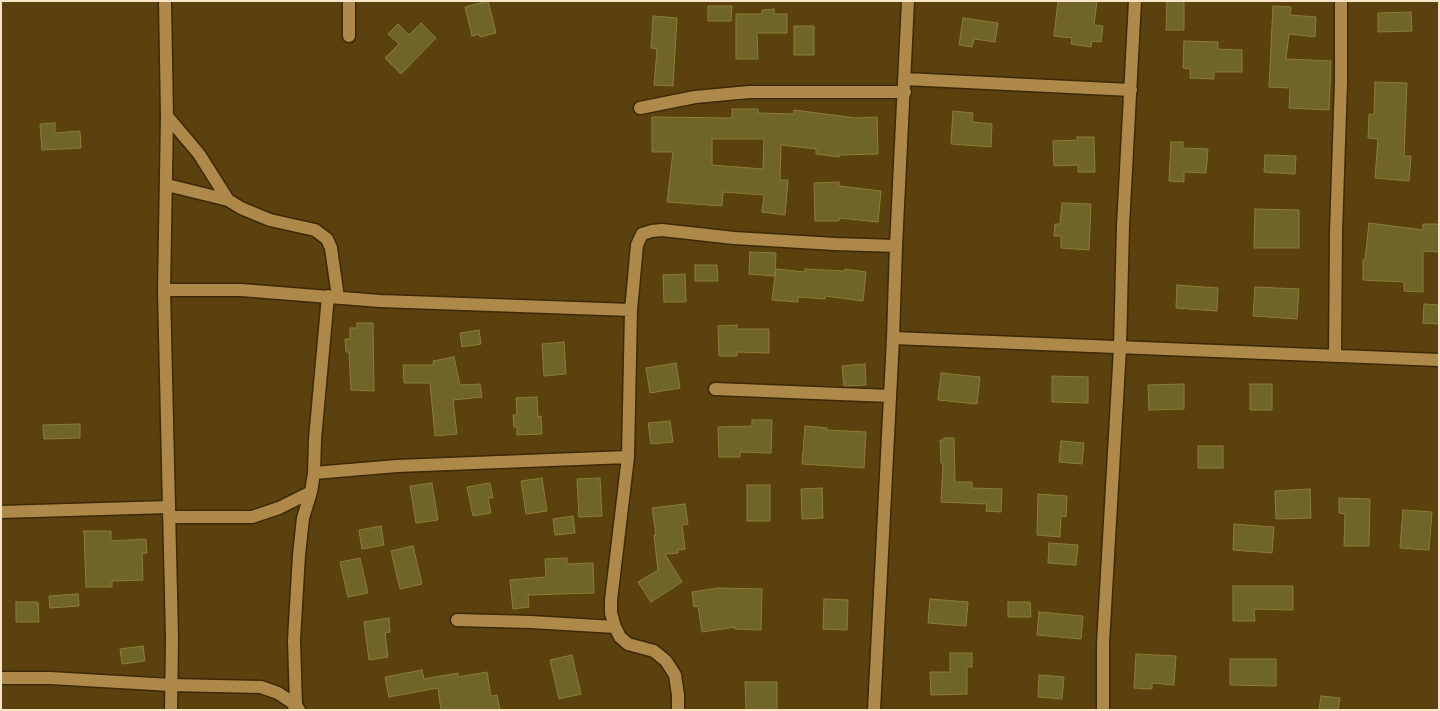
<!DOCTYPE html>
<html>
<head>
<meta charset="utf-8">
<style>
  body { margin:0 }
  #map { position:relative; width:1440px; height:711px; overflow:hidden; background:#5b410d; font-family:"DM Sans",sans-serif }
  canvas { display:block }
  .frame { position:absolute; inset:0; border:2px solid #f9e5c6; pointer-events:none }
</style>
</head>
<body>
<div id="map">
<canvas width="1440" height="711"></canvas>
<div class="frame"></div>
</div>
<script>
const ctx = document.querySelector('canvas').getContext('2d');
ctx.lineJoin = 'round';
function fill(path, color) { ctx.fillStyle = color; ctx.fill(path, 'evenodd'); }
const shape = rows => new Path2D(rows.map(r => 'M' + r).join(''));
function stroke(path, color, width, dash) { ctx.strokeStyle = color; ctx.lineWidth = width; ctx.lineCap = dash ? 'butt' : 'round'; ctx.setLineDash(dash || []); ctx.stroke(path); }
const building = shape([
  [488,1,496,33,480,37,479,34,472,36,465,7,488,1],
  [1058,1,1097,1,1094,25,1103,26,1101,42,1092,41,1091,47,1071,44,1072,38,1054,36,1058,1],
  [1167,1,1184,1,1184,30,1166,30,1167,1],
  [708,6,732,6,731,21,708,21,708,6],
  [1273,6,1291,7,1290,15,1316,17,1315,37,1289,34,1286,59,1331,61,1329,110,1289,108,1290,88,1269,87,1273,6],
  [774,9,774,14,787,14,787,33,757,33,758,59,736,59,736,14,762,14,762,10,774,9],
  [1411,12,1412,31,1378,32,1378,13,1411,12],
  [653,16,677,18,673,86,654,85,657,49,651,48,653,16],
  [963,18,998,23,995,42,974,39,972,47,959,45,963,18],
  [421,23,436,38,401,74,385,58,399,44,388,34,398,24,409,35,421,23],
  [794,26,814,26,814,55,794,55,794,26],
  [1184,41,1218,42,1218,49,1242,50,1242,72,1214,72,1214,79,1190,78,1190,69,1183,68,1184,41],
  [1375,82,1407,83,1404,156,1411,156,1409,181,1375,178,1378,139,1368,138,1369,114,1374,115,1375,82],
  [732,109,758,109,758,113,794,114,794,110,856,118,877,117,878,154,840,155,839,157,816,154,816,149,781,145,780,180,788,180,785,215,762,212,764,195,723,192,722,206,667,202,673,152,652,152,652,117,732,118,732,109],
  [712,139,764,139,763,169,712,165,712,139],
  [953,111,973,113,972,122,992,124,991,147,951,144,953,111],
  [55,123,55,133,80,131,81,148,42,150,40,124,55,123],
  [1077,137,1094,137,1095,172,1078,172,1078,165,1054,166,1053,141,1078,140,1077,137],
  [1171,142,1183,142,1183,148,1208,149,1206,173,1184,172,1184,182,1169,181,1171,142],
  [1265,155,1296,156,1295,174,1264,172,1265,155],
  [839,182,839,186,881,191,878,222,839,218,839,221,815,221,814,183,839,182],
  [1062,203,1091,204,1089,250,1061,248,1061,236,1054,236,1055,224,1060,224,1062,203],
  [1255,209,1299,210,1299,248,1254,248,1255,209],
  [1369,223,1423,230,1423,224,1439,224,1439,252,1423,251,1423,292,1404,291,1404,282,1363,280,1363,260,1365,260,1369,223],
  [750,252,776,253,775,276,749,274,750,252],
  [695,265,717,265,718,281,695,281,695,265],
  [776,269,805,272,805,269,844,271,845,269,866,272,863,301,825,296,825,299,798,297,798,302,772,300,776,269],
  [685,274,686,302,664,302,663,275,685,274],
  [1177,285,1218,288,1217,311,1176,308,1177,285],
  [1255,287,1299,289,1297,319,1253,316,1255,287],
  [1424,304,1439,305,1439,324,1423,323,1424,304],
  [357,323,373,323,374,391,351,390,349,352,346,352,345,339,350,339,350,328,357,328,357,323],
  [737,325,737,329,769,329,769,353,737,352,737,356,719,356,718,326,737,325],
  [479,330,481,344,462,347,460,333,479,330],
  [564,342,566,374,544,376,542,344,564,342],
  [454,357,460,385,480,384,482,397,453,400,457,434,435,436,430,383,404,383,403,365,434,365,433,361,454,357],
  [676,363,680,388,650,393,646,368,676,363],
  [865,364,866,385,844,386,842,366,865,364],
  [941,373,980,377,977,404,938,400,941,373],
  [1052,376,1088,377,1088,403,1052,402,1052,376],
  [1184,384,1184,409,1149,410,1148,385,1184,384],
  [1250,384,1272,384,1272,410,1250,410,1250,384],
  [537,397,538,417,541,416,542,434,517,435,517,427,514,427,513,415,517,415,516,398,537,397],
  [752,420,772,420,771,453,740,452,740,457,719,457,718,427,752,426,752,420],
  [670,421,673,442,651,444,648,423,670,421],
  [80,424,80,438,44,439,43,425,80,424],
  [805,426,827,428,827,430,866,432,864,468,802,464,805,426],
  [944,438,954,438,955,482,972,482,972,488,1002,489,1001,512,986,511,987,504,941,502,943,463,941,463,940,440,944,440,944,438],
  [1061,441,1084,443,1082,464,1059,462,1061,441],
  [1198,446,1223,446,1223,468,1198,468,1198,446],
  [542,478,547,511,526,514,521,481,542,478],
  [600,478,602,516,579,517,577,479,600,478],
  [432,483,438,520,416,523,410,486,432,483],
  [490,483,493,498,488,498,491,513,473,516,467,487,490,483],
  [747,485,770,485,770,521,747,521,747,485],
  [822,488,823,518,802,519,801,489,822,488],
  [1310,489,1311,518,1276,519,1275,491,1310,489],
  [1038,494,1067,496,1066,517,1061,516,1060,537,1037,535,1038,494],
  [1339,498,1370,499,1369,546,1344,546,1345,514,1339,513,1339,498],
  [685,504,688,524,682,525,685,549,678,550,678,553,665,554,682,582,651,602,638,582,658,570,654,535,656,535,652,508,685,504],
  [1403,510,1432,512,1429,550,1400,548,1403,510],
  [573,516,575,533,555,535,553,519,573,516],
  [1234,524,1274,527,1272,553,1233,550,1234,524],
  [381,526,384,545,362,549,359,530,381,526],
  [84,531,111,531,111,541,146,539,147,553,142,553,143,580,112,581,112,587,86,587,84,531],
  [1049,543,1078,545,1076,565,1048,563,1049,543],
  [413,546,422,584,400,589,391,551,413,546],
  [360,558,368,593,348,597,340,562,360,558],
  [567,558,567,564,593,563,594,593,528,595,529,607,513,609,510,580,546,577,545,559,567,558],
  [1233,586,1293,586,1293,610,1254,609,1255,621,1233,621,1233,586],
  [718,588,762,589,761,630,735,629,735,627,702,632,698,606,694,607,692,592,718,588],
  [78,594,79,606,50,608,49,596,78,594],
  [824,599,848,600,847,630,823,629,824,599],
  [930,599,968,602,966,626,928,623,930,599],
  [16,602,38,602,39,622,16,622,16,602],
  [1008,602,1030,602,1031,617,1008,617,1008,602],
  [1039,612,1083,616,1081,639,1037,635,1039,612],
  [389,618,390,632,385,633,388,657,369,660,364,622,389,618],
  [143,646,145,661,122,664,120,649,143,646],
  [950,653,972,653,972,667,967,667,967,694,931,695,930,672,950,672,950,653],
  [1136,654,1176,656,1174,685,1152,683,1152,689,1134,688,1136,654],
  [572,655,581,694,559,699,550,660,572,655],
  [1230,659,1276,659,1276,686,1230,685,1230,659],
  [422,670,424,679,458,673,458,677,487,672,491,696,497,695,500,710,441,710,438,688,389,697,385,677,422,670],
  [1039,675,1064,677,1062,699,1038,697,1039,675],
  [745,682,777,682,777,710,746,710,745,682],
  [1321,696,1340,698,1338,710,1319,710,1321,696]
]);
fill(building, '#706528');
stroke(building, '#8b7e37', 1);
const minor = shape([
  [165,1,167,116,164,290,172,638,171,710],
  [349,1,349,36],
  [905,79,1131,90],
  [640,108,695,97,749,92,905,92],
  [167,116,199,154,228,200],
  [167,185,228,200,241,208,270,220,315,230,327,239,331,248,338,297],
  [164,290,241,290,380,301,631,310,637,245,642,234,652,231,662,230,734,238,835,244,896,246],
  [631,310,628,457,611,600,611,613,615,627,620,637,628,644,654,651,666,661,675,675,678,695,678,710],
  [893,338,1439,360],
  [1335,354,1336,233,1341,82,1341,1],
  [715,389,890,396],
  [314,473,315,439,328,296],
  [1,512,169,507],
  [169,517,252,517,279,508,311,492],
  [457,620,531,622,615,627],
  [1,678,50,678,171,685,261,687,278,693,296,705,299,710],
  [294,710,296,705,294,640,299,555,303,518,311,492,314,473,397,466,628,457],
  [874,710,893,338,896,246,908,1],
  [1103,710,1103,643,1120,348,1123,226,1135,1]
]);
stroke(minor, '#3b2905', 15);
stroke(minor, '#ae894a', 12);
</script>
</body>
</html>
